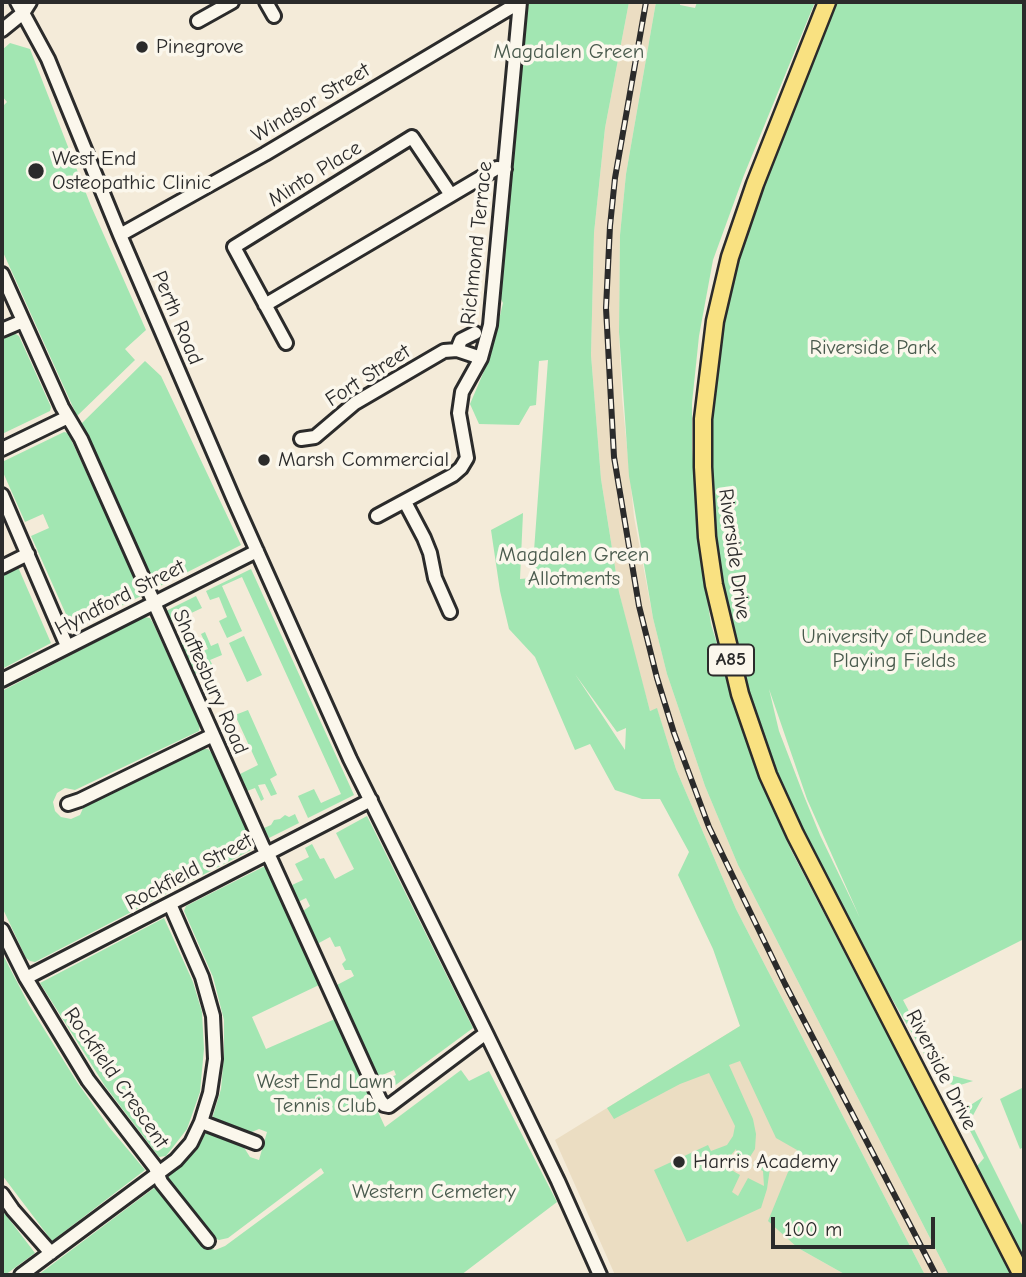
<!DOCTYPE html>
<html>
<head>
<meta charset="utf-8">
<style>
  body { margin:0 }
  #map { position:relative; width:1026px; height:1277px; overflow:hidden; background:#f4ebd9; font-family:"Comic Neue",sans-serif }
  canvas { display:block }
  .frame { position:absolute; inset:0; border:4px solid #2b2b2b; pointer-events:none }
  .scale { position:absolute; left:771px; top:1217px; width:164px; height:32px; box-sizing:border-box; border:4px solid #2b2b2b; border-top:0; padding-left:9px; font-size:21px; line-height:24px; white-space:nowrap; color:#2b2b2b; -webkit-text-stroke:5px #fbf7ec; paint-order:stroke }
</style>
</head>
<body>
<div id="map">
<canvas width="1026" height="1277"></canvas>
<div class="frame"></div>
<div class="scale">100 m</div>
</div>
<script>
const ctx = document.querySelector('canvas').getContext('2d');
ctx.lineJoin = 'round';
function fill(path, color) { ctx.fillStyle = color; ctx.fill(path, 'evenodd'); }
const shape = rows => new Path2D(rows.map(r => 'M' + r).join(''));
function stroke(path, color, width, dash) { ctx.strokeStyle = color; ctx.lineWidth = width; ctx.lineCap = dash ? 'butt' : 'round'; ctx.setLineDash(dash || []); ctx.stroke(path); }
function label(font, color, halo, rows, align = 'center') {
  ctx.font = font + ' "Comic Neue",sans-serif'; ctx.lineWidth = 7; ctx.setLineDash([]); ctx.textBaseline = 'middle'; ctx.strokeStyle = halo; ctx.fillStyle = color; for (const [text, x, y, turn = 0] of rows) {
    ctx.save(); ctx.translate(x, y); ctx.rotate((+turn || 0) * Math.PI / 180); ctx.textAlign = isNaN(turn) ? turn : align; if (halo) ctx.strokeText(text, 0, 0); ctx.fillText(text, 0, 0); ctx.restore();
  }
}
fill(shape([
  [629,2,656,2,626,174,620,235,619,332,622,398,634,517,653,618,667,674,705,786,738,865,949,1275,925,1275,736,909,676,769,657,709,650,711,632,646,619,592,601,479,591,355,594,233,605,128],
  [740,1026,797,1150,798,1248,846,1275,615,1275,555,1140]
]), '#ebddc2');
fill(shape([
  [522,2,629,2,605,128,594,233,591,355,601,479,619,592,650,711,657,708,676,769,736,909,925,1275,846,1275,798,1248,768,1221,797,1150,776,1138,740,1061,729,1065,753,1119,756,1134,755,1149,746,1163,738,1157,736,1149,723,1165,740,1175,732,1192,738,1196,748,1178,764,1186,763,1171,753,1166,760,1155,771,1161,767,1189,761,1208,687,1242,654,1170,708,1145,711,1151,727,1145,733,1136,735,1126,709,1073,680,1084,614,1119,607,1108,740,1026,713,949,678,875,689,852,660,799,642,799,615,790,590,744,575,750,535,657,509,629,500,591,491,530,523,513,520,579,532,578,548,360,539,361,536,405,530,406,519,425,479,424,470,404,490,357,503,303,496,289],
  [575,674,617,732,626,728,625,750],
  [656,2,680,2,680,5,695,8,697,2,815,2,744,175,713,260,699,336,692,403,692,448,700,553,711,624,752,760,791,850,1012,1275,949,1275,738,865,705,786,667,674,653,618,629,476,619,332,620,235,626,174],
  [834,2,1024,2,1024,939,903,1000,942,1073,973,1081,957,1086,946,1083,937,1076,857,939,800,827,777,776,750,701,731,631,715,546,710,474,711,410,722,323,733,277,770,161],
  [769,689,807,799,860,918,820,835,804,796,779,731],
  [10,43,30,49,91,206,146,330,125,349,135,360,77,416,2,250,2,107,7,102,2,96,2,50],
  [14,333,19,336,51,407,50,411,2,434,2,339],
  [145,361,161,376,241,545,156,588,81,424],
  [64,432,68,433,143,595,73,630,31,536,49,528,43,514,25,522,2,470,2,462],
  [18,567,51,643,2,669,2,575],
  [251,569,354,795,308,818,298,796,314,789,321,803,341,794,242,577,222,586,242,631,227,638,219,621,227,617,219,597,210,600,206,591],
  [196,596,202,608,172,622,166,611],
  [144,617,150,618,153,623,200,725,199,731,75,790,65,788,57,793,53,802,55,811,61,817,71,819,80,815,84,806,203,749,208,749,213,754,253,844,251,850,35,962,30,961,26,958,2,907,2,691],
  [205,632,211,646,218,643,222,655,210,660,213,666,195,674,181,643,183,642,192,660,198,659,190,639,195,637,203,651,208,649,201,634],
  [244,636,262,675,247,682,229,643],
  [248,710,277,775,270,779,277,794,271,796,265,784,258,785,264,799,261,801,255,788,247,791,240,774,258,765,235,715],
  [295,814,299,823,269,838,264,828,271,825,274,820,280,819,285,815,289,817],
  [367,816,473,1028,393,1087,389,1078,396,1075,394,1070,378,1077,337,985,354,976,351,970,345,970,342,964,346,960,340,946,335,947,330,937,317,944,303,911,310,906,306,898,298,902,292,885,303,880,295,864,309,857,305,848,312,844,320,859,324,858,335,879,354,869,336,833],
  [265,866,319,985,252,1017,266,1049,335,1019,385,1127,461,1070,469,1081,489,1071,557,1202,461,1275,38,1275,158,1185,207,1247,215,1250,225,1246,324,1173,321,1168,228,1238,219,1240,211,1237,165,1180,196,1151,205,1134,209,1132,243,1146,250,1157,259,1160,267,1132,259,1129,247,1134,215,1122,212,1119,221,1089,224,1055,224,1020,213,977,184,911,186,906],
  [164,918,193,982,202,1012,204,1049,200,1092,187,1129,166,1156,159,1157,105,1086,40,983],
  [2,953,29,1005,77,1082,109,1127,145,1170,52,1241,2,1175],
  [1024,1087,1024,1147,1020,1149,1000,1099],
  [983,1097,970,1121,1024,1229,1024,1263,977,1166,984,1158,966,1123,969,1106],
  [2,1210,35,1253,5,1275,2,1275]
]), '#a2e6b2');
const minor = shape([
  [17,2,48,59,120,235,234,500,350,759,486,1033,558,1181,600,1275],
  [266,2,274,16],
  [198,21,232,2],
  [2,30,23,13,30,2],
  [120,235,265,154,520,2],
  [2,274,62,407,81,439,263,847,271,860,380,1100,384,1105,389,1106,486,1033],
  [265,305,497,168,505,169],
  [2,330,23,321],
  [286,343,234,247,412,137,451,195],
  [457,350,461,340,475,333],
  [301,439,315,437,355,403,444,351,457,350,481,358],
  [2,449,68,417],
  [2,495,67,646],
  [405,502,424,538,430,553,435,578,450,612],
  [377,516,453,475,461,468,467,458,459,413,462,392,481,358,490,325,520,2],
  [2,567,28,554],
  [2,680,257,551],
  [68,804,80,800,213,735],
  [2,930,26,978,88,1080,155,1167,161,1182,208,1241],
  [26,978,371,800],
  [201,1122,256,1143],
  [2,1194,13,1210,51,1253],
  [21,1275,176,1160,191,1143,201,1122,210,1093,215,1059,213,1016,202,977,170,904]
]);
const major = shape([
  [827,2,755,184,730,257,715,321,703,419,703,467,707,537,714,585,740,694,768,775,795,834,1022,1275]
]);
stroke(minor, '#2b2b2b', 18);
stroke(major, '#2b2b2b', 21);
stroke(minor, '#fbf7ec', 12);
stroke(major, '#f9e181', 16);
const rail = shape([
  [646,2,615,178,610,226,606,308,614,457,639,606,657,678,674,733,709,827,785,984,936,1275]
]);
stroke(rail, '#2b2b2b', 6);
stroke(rail, '#fbf7ec', 3.5, [10]);
for (const [x, y, r, color] of [
  [142,47,7,"#2b2b2b"],
  [36,171,9,"#2b2b2b"],
  [264,460,7,"#2b2b2b"],
  [679,1162,7,"#2b2b2b"]
]) { const dot = new Path2D(); dot.arc(x, y, r, 0, 2 * Math.PI); ctx.fillStyle = color; ctx.fill(dot); stroke(dot, '#fbf7ec', 2.5); }
for (const [x, y, w] of [
  [731,660,46]
]) { const box = new Path2D(); box.roundRect(x - w / 2, y - 15.5, w, 31, 5); ctx.fillStyle = '#fbf7ec'; ctx.fill(box); stroke(box, '#2b2b2b', 2); }
label('bold 19px', '#2b2b2b', null, [
  ["A85",731,660]
]);
label('21px', '#2b2b2b', '#fbf7ec', [
  ["Pinegrove",156,47],
  ["West End",52,159],
  ["Osteopathic Clinic",52,183],
  ["Marsh Commercial",278,460],
  ["Harris Academy",693,1162]
], 'left');
label('21px', '#495a4d', '#fbf7ec', [
  ["Magdalen Green",569,52],
  ["Riverside Park",873,348],
  ["Magdalen Green",574,555],
  ["Allotments",574,579],
  ["University of Dundee",894,637],
  ["Playing Fields",894,661],
  ["West End Lawn",325,1082],
  ["Tennis Club",325,1106],
  ["Western Cemetery",434,1192]
]);
label('21px', '#2b2b2b', '#fbf7ec', [
  ["Windsor Street",311,103,-31],
  ["Minto Place",315,174,-32],
  ["Richmond Terrace",477,243,-84],
  ["Perth Road",177,318,67],
  ["Fort Street",368,376,-33],
  ["Riverside Drive",734,554,82],
  ["Hyndford Street",120,598,-27],
  ["Shaftesbury Road",210,682,66],
  ["Rockfield Street",189,872,-28],
  ["Riverside Drive",941,1070,63],
  ["Rockfield Crescent",116,1078,55]
]);
</script>
</body>
</html>
